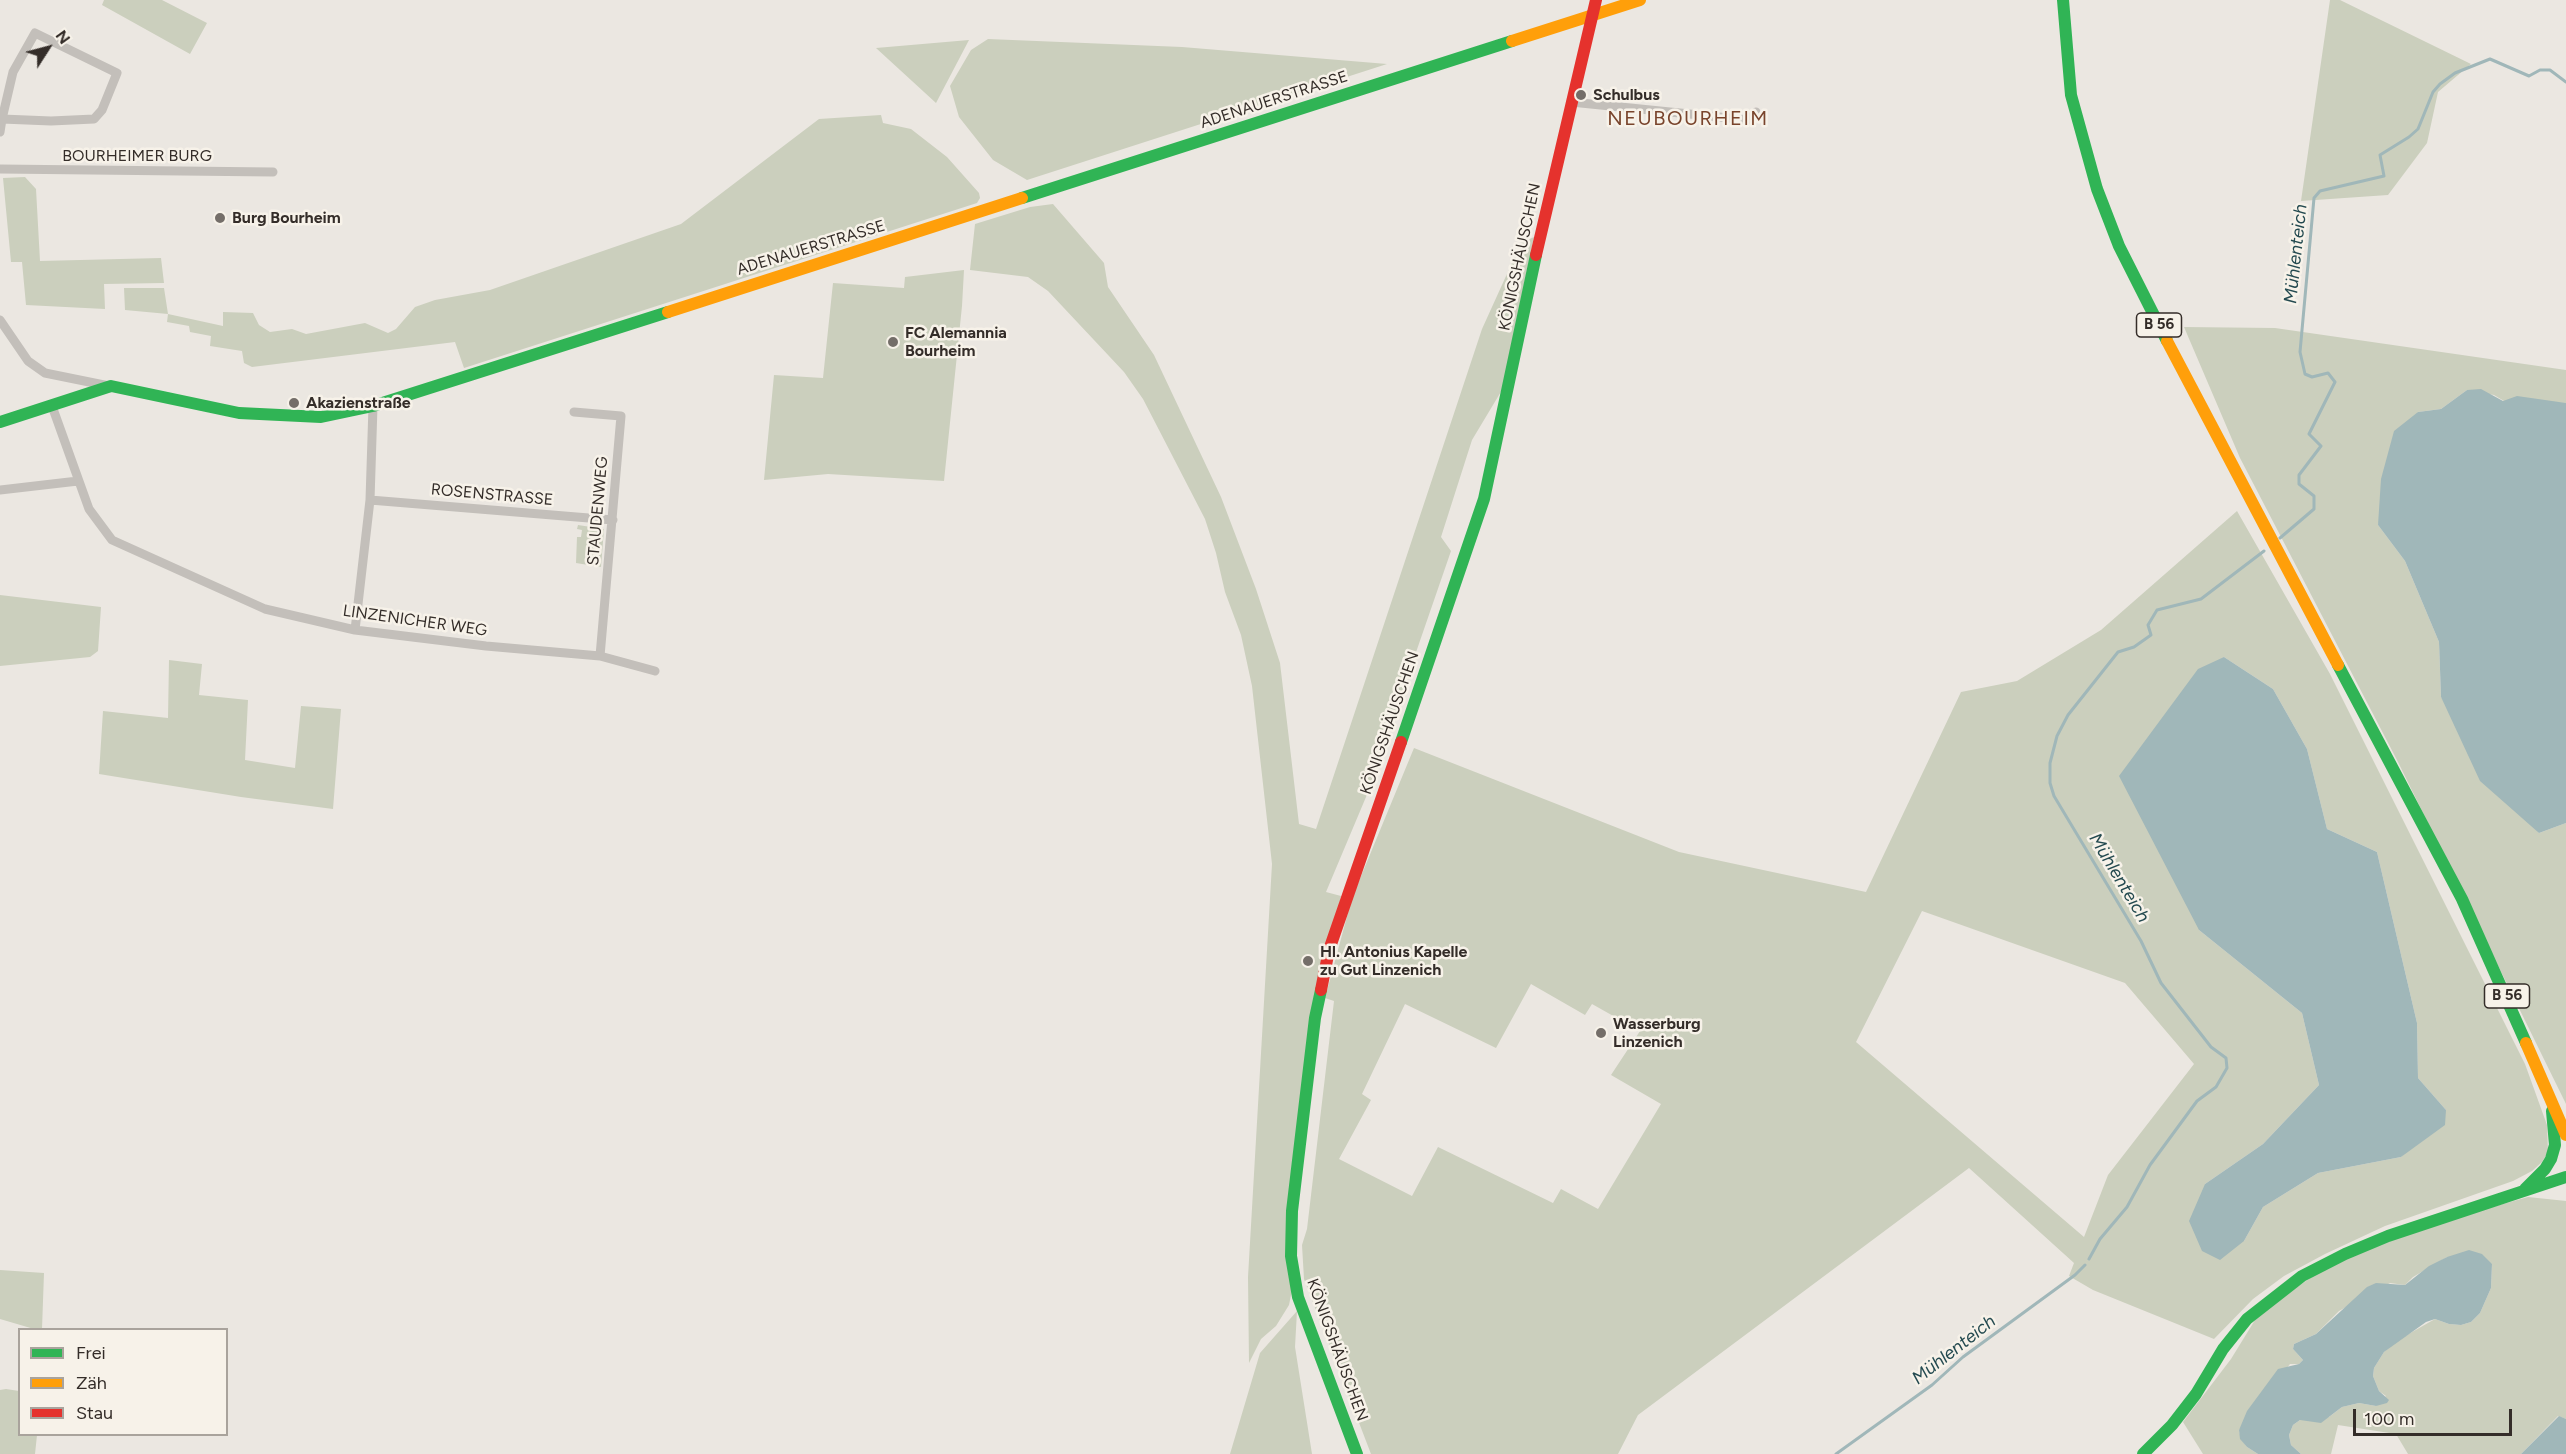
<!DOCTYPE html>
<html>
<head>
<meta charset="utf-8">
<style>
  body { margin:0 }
  #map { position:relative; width:2566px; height:1454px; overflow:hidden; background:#ebe7e1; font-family:Figtree,sans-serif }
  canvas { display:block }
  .legend { position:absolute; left:18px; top:1328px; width:210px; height:108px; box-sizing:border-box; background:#f7f2e9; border:2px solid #a9a39c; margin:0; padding:8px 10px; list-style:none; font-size:18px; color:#342d29 }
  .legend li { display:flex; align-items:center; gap:12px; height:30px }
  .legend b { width:30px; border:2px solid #a9a39c }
  .north { position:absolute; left:18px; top:18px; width:60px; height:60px; -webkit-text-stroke:4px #f7f2e9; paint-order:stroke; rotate:54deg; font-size:16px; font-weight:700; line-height:24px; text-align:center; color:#342d29 }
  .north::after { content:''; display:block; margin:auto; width:21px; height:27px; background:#342d29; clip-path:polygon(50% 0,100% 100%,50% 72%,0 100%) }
  .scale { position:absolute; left:2353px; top:1409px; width:159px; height:27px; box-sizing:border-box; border:3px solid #342d29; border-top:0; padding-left:8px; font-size:18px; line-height:21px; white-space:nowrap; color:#342d29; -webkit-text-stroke:4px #f7f2e9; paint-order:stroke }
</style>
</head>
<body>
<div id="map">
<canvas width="2566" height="1454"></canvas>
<ul class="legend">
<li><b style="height:8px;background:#30b455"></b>Frei</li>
<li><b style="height:8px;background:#ff9f0a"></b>Zäh</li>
<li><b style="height:8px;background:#e5322d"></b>Stau</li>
</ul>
<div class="north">N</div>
<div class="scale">100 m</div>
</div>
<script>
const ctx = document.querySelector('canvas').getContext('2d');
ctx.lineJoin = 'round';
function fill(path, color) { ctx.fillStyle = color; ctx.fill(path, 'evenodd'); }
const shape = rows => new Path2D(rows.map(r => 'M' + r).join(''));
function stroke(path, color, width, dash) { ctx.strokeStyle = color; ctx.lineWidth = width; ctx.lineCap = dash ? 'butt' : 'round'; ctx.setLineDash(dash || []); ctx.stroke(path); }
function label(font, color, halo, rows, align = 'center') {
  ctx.font = font + ' Figtree,sans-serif'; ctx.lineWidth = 5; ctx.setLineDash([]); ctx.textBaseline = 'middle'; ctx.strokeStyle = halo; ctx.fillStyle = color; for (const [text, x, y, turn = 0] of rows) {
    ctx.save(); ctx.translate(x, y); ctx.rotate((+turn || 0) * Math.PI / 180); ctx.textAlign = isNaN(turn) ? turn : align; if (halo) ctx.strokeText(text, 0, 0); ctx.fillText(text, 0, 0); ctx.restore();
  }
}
fill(shape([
  [104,0,162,0,207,23,190,54,102,5],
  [2330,0,2340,0,2471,64,2438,92,2427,143,2388,195,2301,201],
  [988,39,1182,47,1387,64,1027,180,993,160,959,117,950,86,971,50],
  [969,40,936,103,876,48],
  [881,115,883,123,911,129,947,157,979,193,980,198,977,203,464,368,455,342,252,367,244,363,242,351,210,346,211,336,190,332,189,326,167,322,168,314,125,310,124,288,164,288,168,314,223,326,223,312,253,313,259,325,270,332,292,329,306,334,365,323,388,333,396,329,415,307,435,300,490,290,681,224,819,119],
  [25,177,36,189,40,261,161,258,164,283,104,284,105,309,26,305,22,262,11,262,3,178],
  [1053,204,1104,263,1108,287,1154,355,1221,497,1256,589,1280,663,1299,824,1316,829,1482,329,1521,243,1534,237,1502,390,1472,440,1441,537,1451,551,1366,797,1326,892,1341,896,1307,1049,1292,1290,1289,1305,1276,1326,1261,1339,1249,1363,1248,1277,1272,864,1252,686,1241,635,1225,592,1216,553,1205,519,1143,399,1124,372,1048,291,1028,277,970,270,975,224,1030,207],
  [964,270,962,306,944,481,828,474,764,480,774,375,823,378,833,283,904,288,905,277],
  [2184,327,2275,328,2566,370,2566,403,2504,401,2494,395,2467,390,2441,409,2418,412,2378,525,2405,561,2439,642,2441,697,2539,833,2566,823,2566,1104,2398,762,2240,458],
  [2237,511,2330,674,2525,1064,2547,1125,2548,1152,2542,1162,2532,1171,2513,1181,2385,1226,2325,1254,2284,1276,2253,1299,2214,1339,2093,1290,2069,1276,2074,1263,1969,1168,1638,1415,1618,1454,1371,1454,1304,1279,1302,1245,1307,1229,1334,1001,1325,998,1352,898,1414,748,1679,852,1866,892,1961,692,2017,681,2101,630],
  [2224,657,2273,689,2307,749,2327,829,2377,852,2417,1023,2418,1078,2446,1110,2401,1157,2318,1173,2263,1207,2244,1241,2205,1184,2263,1144,2319,1085,2302,1013,2199,930],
  [1922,911,2125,983,2194,1064,2108,1175,2084,1237,1856,1042],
  [1531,984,1585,1015,1592,1004,1640,1031,1611,1075,1661,1104,1598,1209,1561,1189,1553,1203,1438,1147,1412,1196,1339,1159,1371,1100,1362,1094,1405,1004,1496,1048],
  [578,525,604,529,601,567,576,563,577,537,581,537,582,530,577,529],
  [0,595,101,607,98,651,90,657,0,666],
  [169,660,202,664,199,695,248,700,245,760,295,768,301,706,341,709,333,809,241,797,99,774,103,711,168,718],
  [2528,1197,2566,1201,2566,1419,2558,1416,2521,1454,2408,1454,2396,1434,2338,1425,2331,1454,2301,1454,2291,1445,2289,1435,2293,1425,2300,1420,2329,1417,2342,1407,2359,1403,2376,1406,2386,1396,2379,1391,2373,1376,2374,1368,2384,1352,2398,1340,2435,1319,2449,1324,2461,1325,2471,1322,2480,1313,2491,1288,2492,1264,2447,1257,2413,1277,2405,1285,2390,1283,2339,1311,2316,1334,2294,1344,2293,1349,2303,1360,2299,1364,2290,1364,2239,1430,2241,1439,2247,1447,2258,1454,2203,1454,2183,1422,2231,1359,2255,1320,2282,1297,2327,1267,2370,1248,2467,1214],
  [0,1270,44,1273,42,1329,34,1329,0,1319],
  [1297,1311,1295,1347,1312,1454,1230,1454,1260,1353],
  [6,1389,19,1391,20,1434,37,1435,35,1454,0,1454,0,1390]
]), '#cbcfbd');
fill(shape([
  [2481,389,2503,401,2517,396,2566,403,2566,823,2539,833,2480,781,2441,697,2439,642,2405,561,2378,525,2381,479,2394,431,2418,412,2441,409,2467,390],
  [2224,657,2273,689,2307,749,2327,829,2377,852,2417,1023,2418,1078,2446,1110,2445,1125,2401,1157,2318,1173,2263,1207,2244,1241,2220,1260,2202,1251,2189,1221,2205,1184,2263,1144,2319,1085,2302,1013,2199,930,2119,776,2198,669],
  [2469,1250,2482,1254,2492,1264,2491,1288,2480,1313,2471,1322,2461,1325,2449,1324,2435,1319,2426,1322,2384,1352,2374,1368,2373,1376,2379,1391,2389,1400,2387,1403,2376,1406,2359,1403,2342,1407,2321,1423,2300,1420,2293,1425,2289,1435,2291,1445,2301,1454,2258,1454,2247,1447,2240,1439,2239,1430,2247,1411,2278,1369,2299,1364,2303,1360,2293,1349,2294,1344,2316,1334,2367,1287,2376,1283,2405,1285,2429,1266,2447,1257],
  [2559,1416,2566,1419,2566,1454,2521,1454]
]), '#a0b7b9');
stroke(shape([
  [2280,538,2314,509,2314,496,2299,484,2299,475,2321,446,2309,434,2335,382,2328,373,2312,377,2305,374,2300,352,2314,198,2320,191,2384,176,2380,155,2409,137,2418,129,2433,92,2440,84,2455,73,2490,59,2529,76,2540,70,2550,70,2566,82],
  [2089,1259,2100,1239,2127,1207,2150,1165,2197,1101,2216,1087,2227,1068,2226,1058,2211,1047,2161,983,2141,941,2054,796,2050,783,2050,763,2057,736,2068,715,2118,652,2134,647,2151,635,2148,625,2157,610,2201,599,2264,551],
  [1836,1454,1932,1385,1963,1357,2075,1275,2085,1265]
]), '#a0b7b9', 3);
stroke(shape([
  [1571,102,1749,120,1756,112],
  [0,132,2,119,13,72,35,33,117,73,102,110,94,119,51,121,2,119],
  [0,169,273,172],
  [0,320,28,361,45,373,109,386],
  [52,406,89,509,112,540,265,609,355,630,486,646,600,656,655,671],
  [574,412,621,416,600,656],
  [0,490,78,481],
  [370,500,613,520],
  [355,630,370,500,373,406]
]), '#c3bfba', 9);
stroke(shape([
  [2063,0,2071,95,2097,189,2119,246,2167,341],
  [1022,198,1512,41],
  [0,422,111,386,239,413,321,417,373,406,668,312],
  [2338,665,2462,899,2526,1043],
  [1401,742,1484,499,1536,255],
  [1321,990,1315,1018,1292,1211,1291,1256,1298,1297,1357,1454],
  [2525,1189,2545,1169,2551,1159,2555,1145,2552,1111],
  [2143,1454,2172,1425,2196,1394,2223,1349,2247,1319,2302,1276,2345,1254,2388,1236,2566,1177]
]), '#30b455', 12);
stroke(shape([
  [1512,41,1640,0],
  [668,312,1022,198],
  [2167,341,2338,665],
  [2526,1043,2566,1135]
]), '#ff9f0a', 12);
stroke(shape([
  [1536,255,1596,0],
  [1321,990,1329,950,1401,742]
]), '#e5322d', 12);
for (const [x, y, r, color] of [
  [1581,95,6,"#746e69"],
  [220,218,6,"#746e69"],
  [893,342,6,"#746e69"],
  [294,403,6,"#746e69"],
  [1308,961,6,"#746e69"],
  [1601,1033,6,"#746e69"]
]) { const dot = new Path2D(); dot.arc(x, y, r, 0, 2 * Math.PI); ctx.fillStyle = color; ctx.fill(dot); stroke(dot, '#f7f2e9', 2); }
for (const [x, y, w] of [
  [2159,325,45],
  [2507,996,45]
]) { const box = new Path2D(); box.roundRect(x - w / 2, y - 12, w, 24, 4.5); ctx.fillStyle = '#f7f2e9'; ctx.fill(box); stroke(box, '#342d29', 1.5); }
label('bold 15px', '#342d29', null, [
  ["B 56",2159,325],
  ["B 56",2507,996]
]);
label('bold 16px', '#342d29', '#f7f2e9', [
  ["Schulbus",1593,95],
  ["Burg Bourheim",232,218],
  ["FC Alemannia",905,333],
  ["Bourheim",905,351],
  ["Akazienstraße",306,403],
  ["Hl. Antonius Kapelle",1320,952],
  ["zu Gut Linzenich",1320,970],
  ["Wasserburg",1613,1024],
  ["Linzenich",1613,1042]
], 'left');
label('16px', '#342d29', '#f7f2e9', [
  ["ADENAUERSTRASSE",1274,100,-18],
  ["BOURHEIMER BURG",137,156],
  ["ADENAUERSTRASSE",811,248,-17],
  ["KÖNIGSHÄUSCHEN",1520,257,-78],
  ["ROSENSTRASSE",492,495,5],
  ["STAUDENWEG",598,511,-85],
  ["LINZENICHER WEG",415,621,8],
  ["KÖNIGSHÄUSCHEN",1390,723,-71],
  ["KÖNIGSHÄUSCHEN",1337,1350,70]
]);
label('italic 18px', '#244a50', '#f7f2e9', [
  ["Mühlenteich",2296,254,-84],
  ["Mühlenteich",2119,878,59],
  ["Mühlenteich",1954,1350,-38]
]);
ctx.letterSpacing = '1.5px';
label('20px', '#79442c', '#f7f2e9', [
  ["NEUBOURHEIM",1688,119]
]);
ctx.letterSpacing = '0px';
</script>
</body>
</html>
